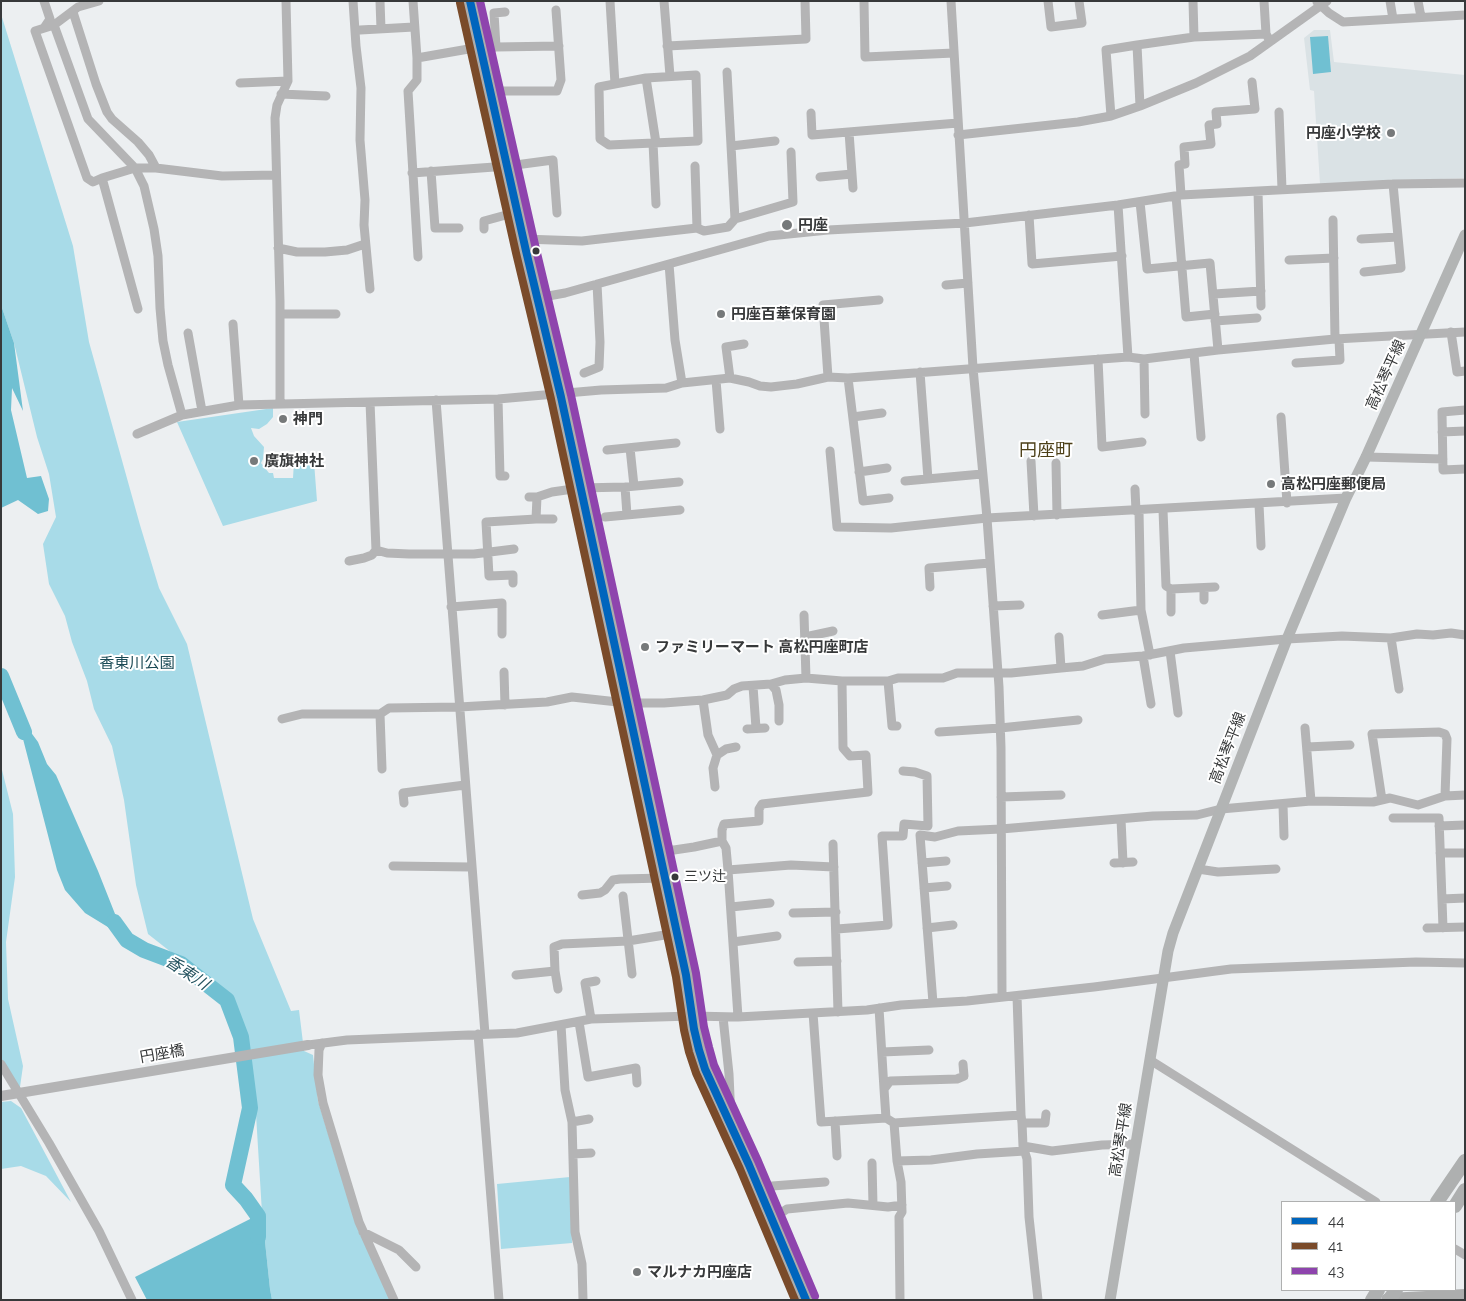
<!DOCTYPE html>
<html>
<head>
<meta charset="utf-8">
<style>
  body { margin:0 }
  #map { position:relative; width:1466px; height:1301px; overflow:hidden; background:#eceff1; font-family:Raleway,sans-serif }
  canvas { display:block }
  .frame { position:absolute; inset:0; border:2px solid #37393a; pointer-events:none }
  .legend { position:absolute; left:1281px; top:1201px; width:175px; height:90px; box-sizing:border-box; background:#fff; border:1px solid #afb0b0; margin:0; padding:6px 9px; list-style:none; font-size:15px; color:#37393a }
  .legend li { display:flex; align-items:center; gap:10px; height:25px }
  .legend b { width:25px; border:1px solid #afb0b0 }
</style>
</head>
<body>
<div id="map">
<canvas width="1466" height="1301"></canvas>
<div class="frame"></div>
<ul class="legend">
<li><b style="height:6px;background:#0065bd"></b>44</li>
<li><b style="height:6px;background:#7a4b2a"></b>41</li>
<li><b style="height:6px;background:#8e44ad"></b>43</li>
</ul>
</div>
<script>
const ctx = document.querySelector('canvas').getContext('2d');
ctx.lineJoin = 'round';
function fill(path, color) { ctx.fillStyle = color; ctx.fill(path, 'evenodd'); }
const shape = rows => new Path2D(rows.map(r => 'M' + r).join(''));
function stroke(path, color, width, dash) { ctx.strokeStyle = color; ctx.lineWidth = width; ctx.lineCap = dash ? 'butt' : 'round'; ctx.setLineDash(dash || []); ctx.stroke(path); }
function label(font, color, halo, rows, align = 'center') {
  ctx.font = font + ' Raleway,"Noto Sans JP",sans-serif'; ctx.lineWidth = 4; ctx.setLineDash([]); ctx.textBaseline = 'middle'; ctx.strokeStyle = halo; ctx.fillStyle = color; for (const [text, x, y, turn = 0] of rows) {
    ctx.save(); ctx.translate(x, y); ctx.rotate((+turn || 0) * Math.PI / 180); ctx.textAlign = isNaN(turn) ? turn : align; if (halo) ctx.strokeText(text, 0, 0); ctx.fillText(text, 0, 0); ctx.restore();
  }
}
fill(shape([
  [1314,30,1330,30,1334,62,1465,75,1465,178,1320,184,1314,91,1310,90,1304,38]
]), '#dae2e5');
fill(shape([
  [1,14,73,246,89,342,140,525,159,588,187,644,253,919,291,1011,299,1010,304,1051,313,1055,318,1101,355,1221,391,1300,272,1300,270,1289,262,1213,255,1098,245,1039,228,997,148,934,136,885,124,800,112,746,94,709,87,681,72,642,65,616,49,584,43,544,56,517,49,474,37,437,14,343,1,305],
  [273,408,273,417,267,424,259,429,251,428,254,436,264,447,263,459,261,463,269,473,273,473,274,478,293,478,294,462,314,462,317,501,223,526,177,422],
  [1,766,13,814,15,877,6,942,8,999,23,1066,19,1094,1,1062],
  [11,1101,21,1108,71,1202,46,1176,21,1166,1,1169,1,1102],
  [570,1177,572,1243,501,1249,497,1184]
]), '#a8dbe8');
fill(shape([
  [1328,36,1331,72,1313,74,1310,37],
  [1,305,14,343,23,411,12,388,11,410,27,478,41,476,49,499,48,511,38,514,18,500,1,508],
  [16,712,38,742,47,764,56,775,98,871,121,929,131,940,127,940,125,943,116,932,85,913,65,890,57,870],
  [262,1213,270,1289,272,1300,147,1300,135,1277]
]), '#70c0d2');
stroke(shape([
  [1,676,24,732],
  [114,922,127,940,144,950,181,964,227,1000,241,1037,250,1108,233,1185,246,1199,258,1216,258,1237]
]), '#70c0d2', 16);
stroke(shape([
  [99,1,78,7,54,25,35,31,87,178,93,182,102,178],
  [353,1,356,46,361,88,360,140,365,200,364,225,370,289],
  [380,1,381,29],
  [413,1,417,58,417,80,408,91,418,257],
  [610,1,615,84],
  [664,1,670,76],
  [864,1,865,57,954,53],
  [951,1,973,368,987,518,999,687,1001,748,1002,997],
  [1048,1,1051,27,1082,23,1079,1],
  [1193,1,1194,37],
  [1264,1,1266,34],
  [1390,1,1393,19],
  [1418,1,1421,17],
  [1317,2,1329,13,1343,22,1465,15],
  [73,12,96,84,107,112,112,119,138,142,149,155,156,168],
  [54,25,88,119,135,168,144,186,154,229,158,256,160,308,163,341,168,365,182,415],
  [44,28,50,19,44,1],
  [360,30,414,27],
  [667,46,806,39,805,1],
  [496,47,494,13,505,12],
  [481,51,496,47,559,46],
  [417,58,480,47],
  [727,72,735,219],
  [696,75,698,141,609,145,600,139,599,87,646,78,696,75],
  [646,78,656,143],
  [240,83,288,81],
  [490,91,557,91,561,80,556,10],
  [281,94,326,96],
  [1140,106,1137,45,1194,37,1266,34,1270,41],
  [1279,112,1282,189],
  [811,113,812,135,958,123],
  [1111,116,1106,50,1137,45],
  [849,132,853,188],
  [958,135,1078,122,1111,116,1140,106,1196,83,1250,56,1327,1],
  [653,143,656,204],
  [731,146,775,141],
  [695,166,697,228],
  [431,171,435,228,459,228],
  [412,173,508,166,553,160,557,213],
  [820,177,852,174],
  [1258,191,1261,306],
  [1181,195,1179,165,1185,164,1184,147,1211,144,1209,125,1217,124,1216,112,1255,109,1252,82],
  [1176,196,1186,317,1215,314],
  [1140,202,1147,269,1210,263,1218,350],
  [1118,205,1128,357],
  [1029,215,1032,264,1122,256],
  [1333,220,1335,339],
  [484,229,484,221,517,212],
  [523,239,582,241,697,228,704,231,728,227,735,219,793,202,791,152],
  [1361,239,1398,237],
  [278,248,297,252,325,252,347,250,365,244],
  [1289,260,1334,258],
  [669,264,675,340,682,383],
  [1364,272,1401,268,1393,184],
  [946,285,968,283],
  [1214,294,1261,291],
  [537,298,565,293,769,236,828,230,965,223,1118,205,1181,195,1393,184,1465,183],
  [138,309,102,178,135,168,156,168,222,176,276,175],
  [280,314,336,314],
  [1215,321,1257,318],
  [233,324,239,405],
  [1451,332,1457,372,1465,371],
  [188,333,202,411],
  [1194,354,1201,437],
  [1098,359,1102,447,1142,442],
  [1144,359,1145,414],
  [1296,363,1340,360,1339,339],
  [920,372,928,479],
  [584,373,599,367,600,342,597,284],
  [828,377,823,305,879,300],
  [730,378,726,347,744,344],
  [848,378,863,501,889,498],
  [716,380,720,429],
  [498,399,500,476,505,476],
  [436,400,485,1034],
  [370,402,376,550,387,553,409,554,474,554,514,549],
  [280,404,280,301,275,118,277,105,288,81,286,1],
  [1465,410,1442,412,1443,470,1465,469],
  [853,417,882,413],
  [1281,417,1287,503],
  [1442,432,1465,431],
  [137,434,182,415,239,405,498,399,601,390,666,388,682,383,730,378,749,382,760,386,771,387,797,384,828,377,848,378,1128,357,1144,359,1218,350,1335,339,1465,332],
  [630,448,634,486],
  [607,450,676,443],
  [830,451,837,527,891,528,987,518,1346,498],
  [1366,457,1443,459],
  [1031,461,1034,516],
  [1056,463,1057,515],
  [859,472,887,468],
  [905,481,982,474],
  [625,487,627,515],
  [1135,489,1136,511],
  [529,497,537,497,552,492,580,488,625,487,679,482],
  [1259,504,1261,546],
  [1163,510,1166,586,1171,589,1215,587],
  [1139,511,1141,610,1150,655],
  [605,517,680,510],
  [536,519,537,497],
  [349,561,364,558,372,555,376,550],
  [513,583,513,575,489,576,486,522,536,519,553,519],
  [930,587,929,568,990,563],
  [1204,588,1204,600],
  [1171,589,1171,612],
  [993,606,1020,605],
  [451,607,502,603,502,634],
  [804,615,806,678],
  [1102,615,1141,610],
  [805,637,833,631],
  [1059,637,1061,668],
  [1391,638,1399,689],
  [1170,651,1178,713],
  [1143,656,1151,704],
  [504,672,505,705],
  [888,681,892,726,897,726],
  [771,684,776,690,779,705,779,721],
  [753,686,756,728],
  [703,700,708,735,717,755],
  [380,714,382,769],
  [282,719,302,714,380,714,389,708,459,707,547,702,572,697,627,703,664,703,703,700,727,695,734,689,742,686,771,684,785,680,806,678,842,681,888,681,898,678,943,678,957,673,1011,673,1061,668,1083,666,1105,659,1143,656,1184,648,1287,639,1342,636,1391,638,1417,634,1433,635,1451,633,1465,635],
  [1305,728,1311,801],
  [747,729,765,728],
  [939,732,1000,728,1078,720],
  [1307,747,1350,745],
  [715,787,713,768,717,755,726,749,736,747],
  [1001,797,1061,795],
  [1382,800,1372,734,1439,732,1445,734,1447,739,1445,796],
  [404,803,403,793,465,785],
  [1283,805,1284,836],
  [1393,818,1439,818,1443,928],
  [1121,819,1123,863],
  [1439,826,1465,825],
  [833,844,838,1012],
  [659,849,674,850,694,847,722,841],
  [1440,853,1465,853],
  [922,863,946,861],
  [1114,863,1133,862],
  [393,866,471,867],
  [1198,869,1218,872,1276,869],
  [728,870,791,865,834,867],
  [924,888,947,886],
  [582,895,600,893,605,890,613,880,620,879,665,878],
  [623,896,632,974],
  [1442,899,1465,898],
  [731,907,770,903],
  [793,913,836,912],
  [927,928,953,925],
  [1427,928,1465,927],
  [837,929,888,925,882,836,903,836,904,824,928,826,927,776,915,772,903,771],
  [733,942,777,936],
  [798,962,837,961],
  [516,975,555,971],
  [558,989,555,971,554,947,562,944,628,941,677,933],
  [1017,996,1021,1115,1022,1123,1023,1146,1027,1159,1029,1217,1038,1300],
  [933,1003,920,835,935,837,958,831,1001,829,1153,816,1197,815,1221,809,1311,801,1373,802,1390,798,1418,805,1445,796,1465,795],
  [879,1008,884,1089],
  [813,1013,821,1122,886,1118,894,1123,1021,1115],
  [723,1017,729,1074,731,1119],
  [738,1017,728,870,726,848,722,841,722,830,724,824,759,821,759,809,762,804,868,792,866,755,850,756,843,748,842,681],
  [591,1019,585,983,596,981],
  [579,1022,588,1077,636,1068,637,1083],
  [561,1025,565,1090,572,1122,575,1232,582,1264,583,1300],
  [478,1034,499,1300],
  [322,1043,319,1050,318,1075,323,1103,359,1222,394,1300],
  [308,1045,347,1040,517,1033,591,1019,692,1016,738,1017,867,1010,901,1005,967,1001,1094,987,1231,969,1416,962,1465,963],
  [882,1052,929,1050],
  [1150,1060,1376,1202],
  [1,1064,49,1143,99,1231,132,1300],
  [886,1118,884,1089,890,1081,957,1079,964,1076,963,1064],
  [835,1121,837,1156],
  [572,1122,589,1119],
  [894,1123,897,1161,901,1182,902,1212,899,1217,900,1300],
  [1022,1123,1045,1123,1046,1114],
  [1023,1146,1052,1151,1102,1145,1136,1144],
  [573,1154,591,1153],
  [897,1161,931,1160,977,1154,1025,1151],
  [872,1163,873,1205],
  [759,1187,825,1182],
  [772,1219,787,1209,848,1203,888,1207,902,1205],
  [363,1232,399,1250,416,1267],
  [1455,1249,1465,1255]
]), '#b4b4b5', 9);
stroke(shape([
  [1,1096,308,1045]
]), '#b4b4b5', 10);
stroke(shape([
  [1110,1300,1168,951,1173,933,1287,639,1346,498,1366,457,1465,235]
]), '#b2b4b4', 11);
stroke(shape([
  [470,1,526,251,561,397,686,975,694,1029,699,1050,705,1069,749,1165,806,1300],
  [1388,1300,1465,1296]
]), '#acadad', 14);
stroke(shape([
  [1437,1202,1465,1161],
  [1455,1206,1465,1190],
  [1372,1300,1378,1290],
  [1389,1300,1396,1290]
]), '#aeb0b0', 14);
stroke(shape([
  [470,1,526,251,561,397,686,975,694,1029,699,1050,705,1069,749,1165,806,1300]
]), '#0065bd', 8);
stroke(shape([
  [460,3,516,253,551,399,676,977,684,1030,689,1052,696,1073,740,1169,795,1300]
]), '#7a4b2a', 8);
stroke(shape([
  [480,1,536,249,571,395,696,973,704,1027,709,1047,714,1065,758,1161,815,1296]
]), '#8e44ad', 8);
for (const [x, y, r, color] of [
  [1391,133,5,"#76797a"],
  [787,225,6,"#76797a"],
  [536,251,4.5,"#37393a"],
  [721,314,5,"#76797a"],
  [283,419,5,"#76797a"],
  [254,461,5,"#76797a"],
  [1271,484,5,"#76797a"],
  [645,647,5,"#76797a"],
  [675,877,4.5,"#37393a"],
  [637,1272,5,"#76797a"]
]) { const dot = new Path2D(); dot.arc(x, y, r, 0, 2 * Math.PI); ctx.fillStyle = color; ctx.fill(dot); stroke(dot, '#fff', 2); }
label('14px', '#37393a', '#fff', [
  ["三ツ辻",684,877]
], 'left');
label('bold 15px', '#37393a', '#fff', [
  ["円座小学校",1381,133,"right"],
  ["円座",798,225],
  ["円座百華保育園",731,314],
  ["神門",293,419],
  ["廣旗神社",264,461],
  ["高松円座郵便局",1281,484],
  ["ファミリーマート 高松円座町店",655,647],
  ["マルナカ円座店",647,1272]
], 'left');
label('15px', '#37393a', '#fff', [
  ["高松琴平線",1386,375,-66],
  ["高松琴平線",1228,748,-69],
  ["円座橋",162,1054,-10],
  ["高松琴平線",1121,1140,-81]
]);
label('15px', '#194954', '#fff', [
  ["香東川公園",137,663]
]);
label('italic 16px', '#265460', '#fff', [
  ["香東川",187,973,33]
]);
label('18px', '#4d4018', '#fff', [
  ["円座町",1046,451]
]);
</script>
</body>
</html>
